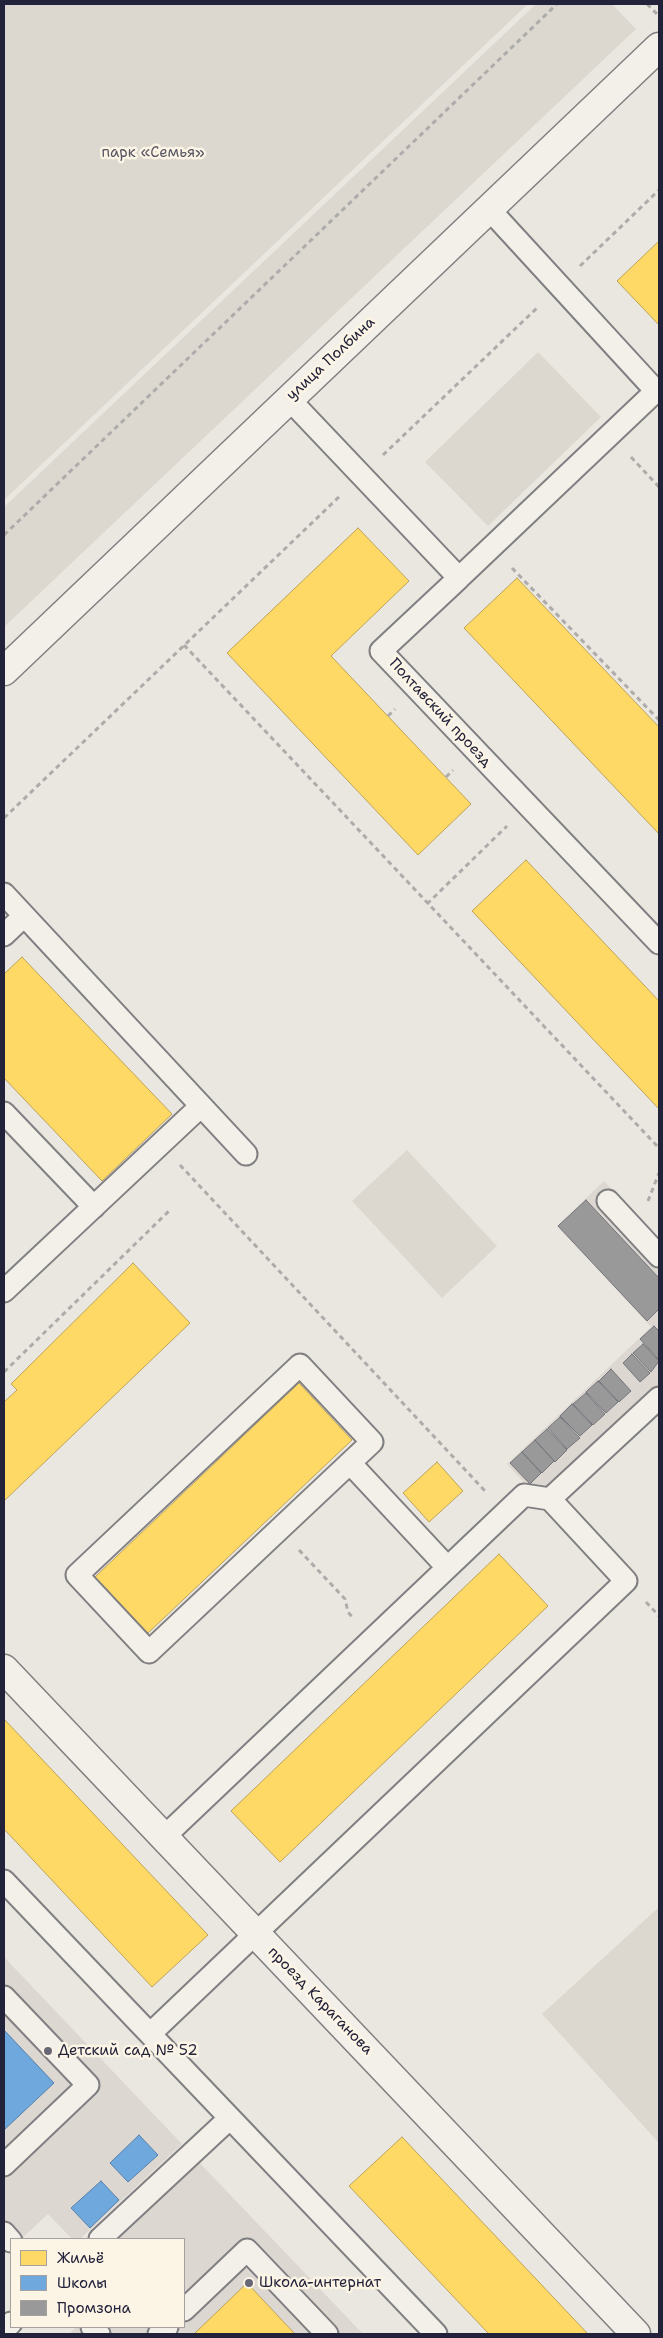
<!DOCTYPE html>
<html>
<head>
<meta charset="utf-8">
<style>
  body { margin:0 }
  #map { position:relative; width:663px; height:2338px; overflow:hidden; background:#eae7e0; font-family:"Shantell Sans",sans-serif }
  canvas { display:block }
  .frame { position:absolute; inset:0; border:5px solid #22223b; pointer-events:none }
  .legend { position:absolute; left:10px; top:2238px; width:175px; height:90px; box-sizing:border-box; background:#fcf5e5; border:1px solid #a5a1a1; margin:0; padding:6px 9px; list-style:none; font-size:15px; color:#22223b }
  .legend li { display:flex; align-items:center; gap:10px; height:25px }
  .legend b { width:25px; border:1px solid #a5a1a1 }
</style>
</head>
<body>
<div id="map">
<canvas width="663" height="2338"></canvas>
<div class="frame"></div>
<ul class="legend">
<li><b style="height:14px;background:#ffd966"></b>Жильё</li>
<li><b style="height:14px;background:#6fa8dc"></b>Школы</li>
<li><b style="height:14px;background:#999"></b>Промзона</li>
</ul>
</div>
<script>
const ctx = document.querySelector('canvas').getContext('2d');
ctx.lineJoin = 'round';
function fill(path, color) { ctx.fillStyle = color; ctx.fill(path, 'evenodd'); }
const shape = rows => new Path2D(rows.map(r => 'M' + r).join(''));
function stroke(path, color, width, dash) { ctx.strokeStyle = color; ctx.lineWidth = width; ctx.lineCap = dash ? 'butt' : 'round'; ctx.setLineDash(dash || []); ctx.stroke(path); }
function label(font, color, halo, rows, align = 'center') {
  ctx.font = font + ' "Shantell Sans",sans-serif'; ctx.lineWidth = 5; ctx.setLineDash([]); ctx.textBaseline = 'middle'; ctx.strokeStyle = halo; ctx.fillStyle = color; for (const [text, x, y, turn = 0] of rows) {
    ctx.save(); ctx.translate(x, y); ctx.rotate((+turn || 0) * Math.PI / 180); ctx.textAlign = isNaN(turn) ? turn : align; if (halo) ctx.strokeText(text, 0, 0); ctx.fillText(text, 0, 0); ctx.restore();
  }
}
fill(shape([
  [604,1181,659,1241,659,1393,542,1502,507,1464,651,1327,557,1226],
  [4,1957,182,2144,80,2239,72,2239,48,2214,4,2255],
  [196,2159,363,2334,69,2334,76,2327,184,2327,184,2239,111,2239]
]), '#dcd7d1');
fill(shape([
  [4,4,528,4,4,500],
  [536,4,612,4,636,29,4,627,4,507],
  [538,352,601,417,488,526,425,462],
  [407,1150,497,1246,442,1298,352,1201],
  [659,1907,659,2143,542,2014]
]), '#dcd8d0');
const homes = shape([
  [659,241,659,325,617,281,659,241],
  [358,528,409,581,331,656,471,804,418,855,227,653,358,528],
  [517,578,659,727,659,834,464,628,517,578],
  [526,860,659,1001,659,1109,472,911,526,860],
  [22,957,172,1114,102,1181,4,1078,4,974,22,957],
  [133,1263,190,1323,4,1501,4,1402,17,1390,11,1384,133,1263],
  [299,1383,352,1440,148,1633,95,1577,299,1383],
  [437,1462,463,1491,429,1522,403,1493,437,1462],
  [499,1554,548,1606,280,1862,231,1811,499,1554],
  [4,1719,208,1935,152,1987,4,1829,4,1719],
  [402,2137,588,2334,489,2334,448,2291,349,2186,402,2137],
  [247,2283,295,2334,194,2334,247,2283]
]);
fill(homes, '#ffd966');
stroke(homes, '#bda259', 1);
const schools = shape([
  [4,2030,54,2083,4,2130,4,2030],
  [139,2135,158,2155,128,2182,110,2163,139,2135],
  [101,2181,119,2200,90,2228,71,2208,101,2181]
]);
fill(schools, '#6fa8dc');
stroke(schools, '#5880ac', 1);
const industry = shape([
  [586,1200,659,1278,659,1309,647,1321,558,1226,586,1200],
  [654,1326,659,1331,659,1360,640,1339,654,1326],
  [643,1344,659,1361,651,1372,633,1353,643,1344],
  [632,1354,650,1373,640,1382,623,1363,632,1354],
  [611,1369,631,1391,619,1402,599,1381,611,1369],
  [598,1381,618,1402,606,1413,586,1392,598,1381],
  [586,1393,605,1414,593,1425,573,1404,586,1393],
  [572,1404,592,1425,580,1436,560,1416,572,1404],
  [560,1417,580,1438,567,1449,548,1428,560,1417],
  [547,1429,567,1450,555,1462,535,1440,547,1429],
  [535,1440,554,1461,542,1473,522,1452,535,1440],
  [522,1452,541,1473,530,1484,510,1463,522,1452]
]);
fill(industry, '#999');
stroke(industry, '#75757d', 1);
const lane = shape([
  [489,209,656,391,659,388],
  [289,399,459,578,381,651,659,943],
  [459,578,656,391],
  [4,894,246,1154],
  [4,935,24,916],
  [4,1113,94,1207],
  [608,1201,659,1256],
  [4,1291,201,1106],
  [300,1365,372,1442,149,1652,77,1575,300,1365],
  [350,1463,447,1567],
  [164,1837,524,1495,550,1499],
  [4,1881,436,2334],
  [4,1997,88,2085,4,2165],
  [150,2034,626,1581,550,1499,659,1398],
  [4,2233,11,2241],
  [100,2239,230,2118],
  [184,2310,247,2250,327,2334],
  [92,2327,99,2334],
  [4,2330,11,2323],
  [159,2334,167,2327]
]);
const street = shape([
  [4,1669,636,2334]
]);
const secondary = shape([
  [4,671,659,47]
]);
stroke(lane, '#807f81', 25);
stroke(street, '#807f81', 31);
stroke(secondary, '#807f81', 31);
stroke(shape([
  [647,4,657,14],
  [580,266,659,190],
  [383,455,538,307],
  [631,457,659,487],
  [4,535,557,4],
  [512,568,659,720],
  [184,645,659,1148],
  [388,716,395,709],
  [446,777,453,770],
  [4,818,341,495],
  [427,904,507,826],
  [180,1165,485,1491],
  [648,1201,659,1173],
  [4,1372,171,1209],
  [299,1550,345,1599,348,1612,353,1618],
  [646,1602,659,1616]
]), '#aeacab', 3, [5, 4]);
stroke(lane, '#f3f0ea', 21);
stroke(street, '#f3f0ea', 28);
stroke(secondary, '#f3f0ea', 28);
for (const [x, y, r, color] of [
  [48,2051,5,"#686775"],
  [249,2283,5,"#686775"]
]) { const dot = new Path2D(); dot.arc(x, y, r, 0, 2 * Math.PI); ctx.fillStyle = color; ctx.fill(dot); stroke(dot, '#fcf5e5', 2); }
label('15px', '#575564', '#fcf5e5', [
  ["парк «Семья»",153,153]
]);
label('15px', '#22223b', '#fcf5e5', [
  ["улица Полбина",331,359,-43],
  ["Полтавский проезд",440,713,47],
  ["проезд Караганова",320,2001,46]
]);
label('15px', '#22223b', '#fcf5e5', [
  ["Детский сад № 52",58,2051],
  ["Школа-интернат",259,2283]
], 'left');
</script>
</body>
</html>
